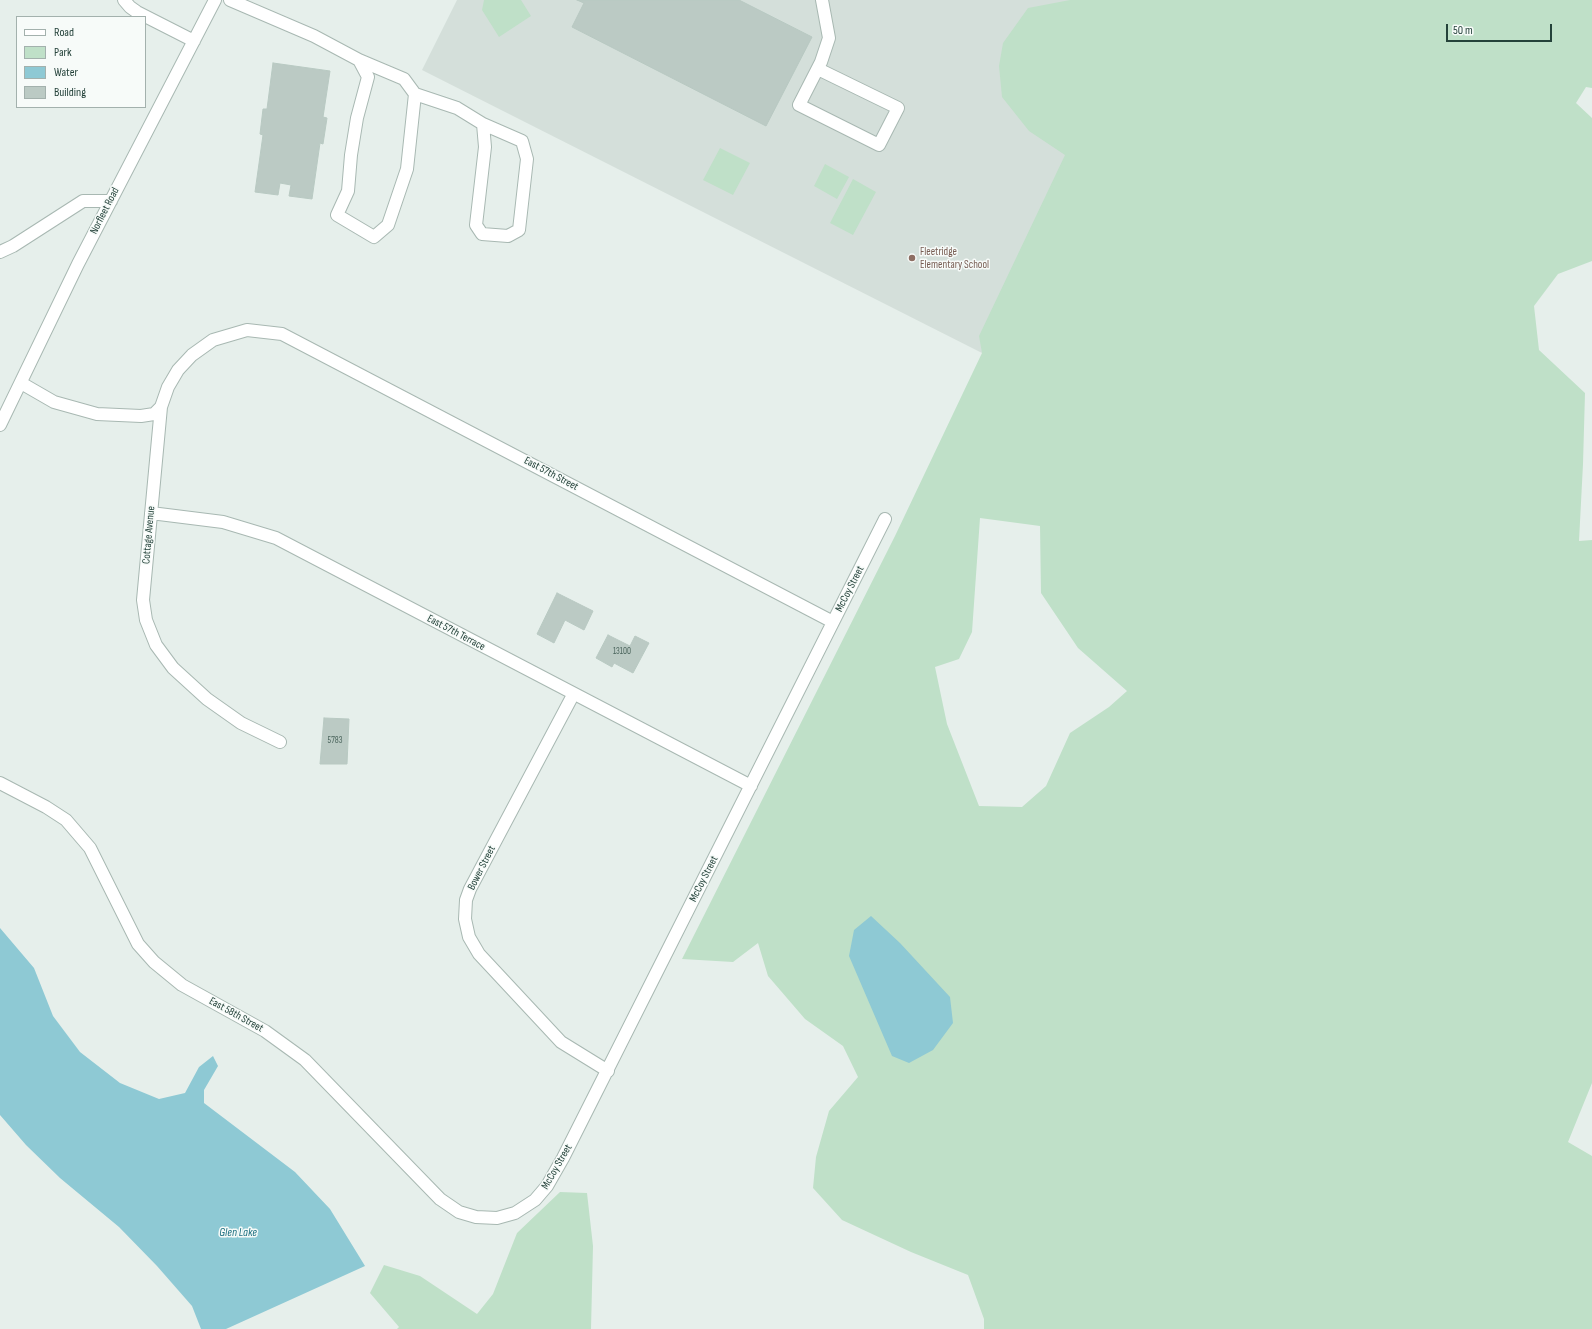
<!DOCTYPE html>
<html>
<head>
<meta charset="utf-8">
<style>
  body { margin:0 }
  #map { position:relative; width:1592px; height:1329px; overflow:hidden; background:#e6efeb; font-family:"Sofia Sans Condensed",sans-serif }
  canvas { display:block }
  .legend { position:absolute; left:16px; top:16px; width:130px; height:92px; box-sizing:border-box; background:#f7fbf9; border:1px solid #a3b1ad; margin:0; padding:5px 7px; list-style:none; font-size:12px; color:#24423a }
  .legend li { display:flex; align-items:center; gap:8px; height:20px }
  .legend b { width:20px; border:1px solid #a3b1ad }
  .scale { position:absolute; left:1446px; top:24px; width:106px; height:18px; box-sizing:border-box; border:2px solid #24423a; border-top:0; padding-left:5px; font-size:12px; line-height:14px; white-space:nowrap; color:#24423a; -webkit-text-stroke:3px #f7fbf9; paint-order:stroke }
</style>
</head>
<body>
<div id="map">
<canvas width="1592" height="1329"></canvas>
<ul class="legend">
<li><b style="height:5px;background:#fff"></b>Road</li>
<li><b style="height:11px;background:#bfe0c8"></b>Park</li>
<li><b style="height:11px;background:#8ec9d4"></b>Water</li>
<li><b style="height:11px;background:#bbcac4"></b>Building</li>
</ul>
<div class="scale">50 m</div>
</div>
<script>
const ctx = document.querySelector('canvas').getContext('2d');
ctx.lineJoin = 'round';
function fill(path, color) { ctx.fillStyle = color; ctx.fill(path, 'evenodd'); }
const shape = rows => new Path2D(rows.map(r => 'M' + r).join(''));
function stroke(path, color, width, dash) { ctx.strokeStyle = color; ctx.lineWidth = width; ctx.lineCap = dash ? 'butt' : 'round'; ctx.setLineDash(dash || []); ctx.stroke(path); }
function label(font, color, halo, rows, align = 'center') {
  ctx.font = font + ' "Sofia Sans Condensed",sans-serif'; ctx.lineWidth = 3; ctx.setLineDash([]); ctx.textBaseline = 'middle'; ctx.strokeStyle = halo; ctx.fillStyle = color; for (const [text, x, y, turn = 0] of rows) {
    ctx.save(); ctx.translate(x, y); ctx.rotate((+turn || 0) * Math.PI / 180); ctx.textAlign = isNaN(turn) ? turn : align; if (halo) ctx.strokeText(text, 0, 0); ctx.fillText(text, 0, 0); ctx.restore();
  }
}
fill(shape([
  [457,0,1158,0,982,353,422,70]
]), '#d4dfda');
fill(shape([
  [484,0,521,0,531,16,499,37,482,10],
  [1070,0,1592,0,1592,88,1586,87,1576,103,1592,118,1592,261,1558,274,1534,306,1539,350,1585,393,1583,464,1579,541,1592,540,1592,1083,1568,1142,1592,1156,1592,1329,984,1329,984,1319,968,1275,911,1252,842,1220,813,1188,816,1157,829,1111,858,1077,843,1046,805,1019,768,976,758,943,733,962,682,959,895,536,982,353,979,336,1065,155,1029,131,1002,97,999,66,1003,43,1028,8],
  [980,518,1040,526,1041,593,1078,648,1127,691,1109,707,1070,733,1046,786,1022,807,979,806,947,724,935,667,959,659,972,632],
  [720,148,750,163,733,195,703,180],
  [825,164,849,177,837,199,814,186],
  [853,179,876,192,853,235,830,223],
  [560,1192,587,1193,593,1246,591,1329,397,1329,399,1327,370,1293,384,1265,420,1276,477,1314,493,1294,517,1233]
]), '#bfe0c8');
fill(shape([
  [871,916,900,943,950,997,953,1023,933,1050,909,1063,892,1056,849,956,854,930],
  [0,928,34,968,53,1016,80,1052,120,1083,159,1099,185,1093,199,1067,213,1056,218,1066,204,1090,204,1103,295,1172,330,1209,365,1266,226,1329,201,1329,192,1306,157,1266,119,1227,60,1178,26,1145,0,1115]
]), '#8ec9d4');
const building = shape([
  [577,0,739,0,812,37,766,126,572,27,584,3,577,0],
  [273,63,330,71,323,117,327,118,323,144,320,143,312,199,289,196,291,185,280,183,278,195,255,192,263,135,260,134,263,109,267,109,273,63],
  [557,593,593,611,584,630,565,620,554,643,537,634,557,593],
  [608,635,630,646,635,636,649,643,633,673,614,663,612,667,596,658,608,635],
  [324,718,349,719,347,764,320,764,324,718]
]);
fill(building, '#bbcac4');
stroke(building, '#b8c9c2', 1);
const minor = shape([
  [124,0,130,7,137,12,194,41],
  [230,0,314,36,359,60,404,79,415,94,407,169,388,225,374,237,337,215,348,191,351,155,357,118,368,77,359,60],
  [818,69,898,108,879,145,799,105,821,62,829,38,822,0],
  [415,94,457,108,483,124,485,147,476,225,482,234,508,236,519,230,527,159,522,141,483,124],
  [0,252,13,246,83,201,111,201],
  [21,383,54,402,97,414,141,416,154,414,161,407],
  [0,425,78,264,215,0],
  [151,513,223,522,276,538,751,786],
  [573,695,470,889,466,900,465,919,469,937,479,954,561,1042,608,1071],
  [280,742,241,723,207,699,173,668,156,645,146,620,143,600,161,407,168,387,178,370,192,355,213,340,247,330,282,334,833,622],
  [0,783,46,807,66,820,90,848,138,944,154,962,182,985,265,1031,305,1060,440,1199,459,1212,476,1217,497,1218,515,1213,535,1200,547,1186,563,1158,885,519]
]);
stroke(minor, '#a8b8b2', 14);
stroke(minor, '#fff', 12);
for (const [x, y, r, color] of [
  [912,258,4,"#8d6e63"]
]) { const dot = new Path2D(); dot.arc(x, y, r, 0, 2 * Math.PI); ctx.fillStyle = color; ctx.fill(dot); stroke(dot, '#f7fbf9', 1.5); }
label('9px', '#4a645c', null, [
  ["13100",622,652],
  ["5783",335,741]
]);
label('11px', '#24423a', '#f7fbf9', [
  ["Norfleet Road",105,211,-63],
  ["East 57th Street",551,474,28],
  ["Cottage Avenue",149,535,-85],
  ["McCoy Street",850,589,-63],
  ["East 57th Terrace",456,633,28],
  ["Bower Street",482,868,-63],
  ["McCoy Street",704,879,-63],
  ["East 58th Street",236,1015,29],
  ["McCoy Street",557,1167,-60]
]);
label('11px', '#785e54', '#f7fbf9', [
  ["Fleetridge",920,252],
  ["Elementary School",920,265]
], 'left');
label('italic 12px', '#1c6f80', '#f7fbf9', [
  ["Glen Lake",238,1233]
]);
</script>
</body>
</html>
